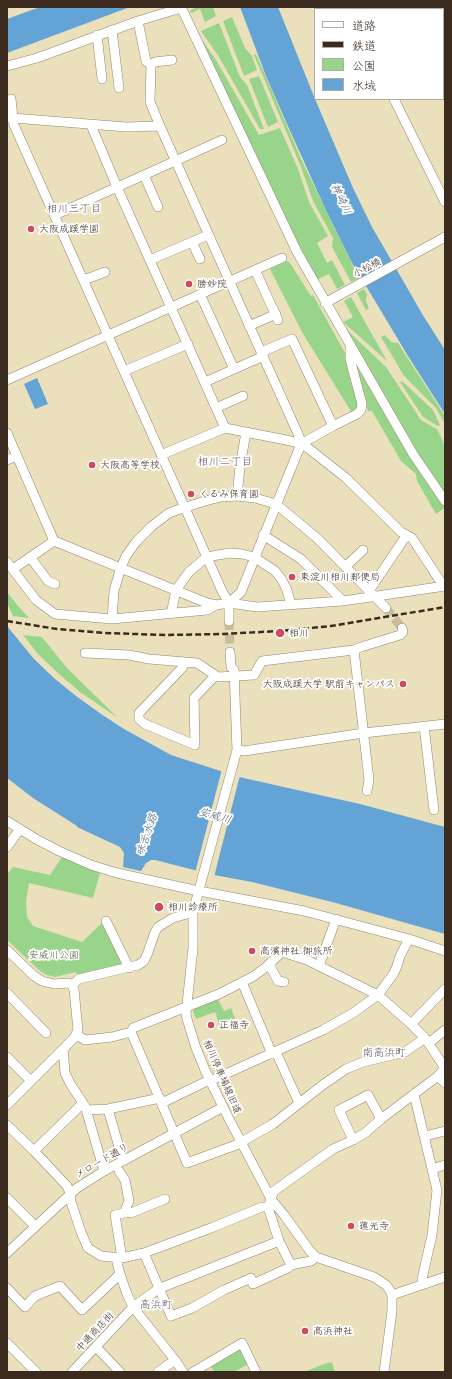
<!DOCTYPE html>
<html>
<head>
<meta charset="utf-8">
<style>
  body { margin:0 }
  #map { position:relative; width:452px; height:1379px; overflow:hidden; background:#ebe0bc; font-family:Delius,"Klee One",sans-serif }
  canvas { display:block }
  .frame { position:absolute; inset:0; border:8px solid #3b2a1e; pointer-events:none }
  .legend { position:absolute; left:314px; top:8px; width:130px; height:92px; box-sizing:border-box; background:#fff; border:1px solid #b1aaa5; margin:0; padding:5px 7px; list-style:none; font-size:12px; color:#3b2a1e }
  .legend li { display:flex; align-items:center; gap:8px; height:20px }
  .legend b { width:20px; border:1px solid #b1aaa5 }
</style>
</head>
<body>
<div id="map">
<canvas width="452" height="1379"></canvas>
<div class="frame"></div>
<ul class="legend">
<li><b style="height:5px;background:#fff"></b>道路</li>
<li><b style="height:5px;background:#3b2a1e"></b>鉄道</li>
<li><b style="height:11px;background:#98d58a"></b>公園</li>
<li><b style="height:11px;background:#64a3d6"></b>水域</li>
</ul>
</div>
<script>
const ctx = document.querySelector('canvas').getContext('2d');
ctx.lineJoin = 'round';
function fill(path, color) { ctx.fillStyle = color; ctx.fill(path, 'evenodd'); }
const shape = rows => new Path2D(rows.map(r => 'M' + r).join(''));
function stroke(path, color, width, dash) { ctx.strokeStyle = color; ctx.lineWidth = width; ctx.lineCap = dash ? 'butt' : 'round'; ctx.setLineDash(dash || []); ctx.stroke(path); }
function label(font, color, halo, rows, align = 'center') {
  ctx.font = font + ' Delius,"Klee One",sans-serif'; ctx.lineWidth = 3.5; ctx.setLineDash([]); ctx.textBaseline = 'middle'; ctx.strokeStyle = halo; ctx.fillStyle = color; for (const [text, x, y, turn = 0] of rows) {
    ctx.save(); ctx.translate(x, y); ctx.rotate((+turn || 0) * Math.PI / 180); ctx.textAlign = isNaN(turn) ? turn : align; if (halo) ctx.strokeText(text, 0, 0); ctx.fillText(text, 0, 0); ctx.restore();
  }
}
fill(shape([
  [196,7,213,7,216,16,205,22,200,9,191,13,190,11],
  [232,17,245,48,252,56,257,70,244,76,223,21],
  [219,23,240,77,247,85,264,129,260,129,219,57,201,31],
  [200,37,216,60,259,135,280,128,298,169,309,202,328,236,317,243,327,263,332,260,345,285,337,289,329,274,317,280,264,175],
  [256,54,302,161,359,278,351,282,332,247,333,238,313,201,301,167,254,55],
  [259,76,278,122,268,127,249,79],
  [287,261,290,263,311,296,313,295,345,353,358,403,356,411,352,413,302,332,270,269],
  [364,289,367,294,366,301,369,309,366,310,357,293],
  [351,297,387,361,343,322,353,317,344,301],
  [347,330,386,367,421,420,437,429,441,437,445,448,445,495,417,452],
  [385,335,391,342,398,343,445,416,445,424,436,408,404,376,381,337],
  [356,365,409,456,445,508,436,514,417,481,416,474,401,461,372,411,368,411],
  [402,381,433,410,440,425,438,426,423,417,400,382],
  [7,592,18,606,29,618,13,616,7,603],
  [23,635,42,637,67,668,118,718,80,692,59,674,38,654],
  [62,857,100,873,93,898,29,883,26,901,27,917,33,926,82,942,102,923,105,925,124,966,78,977,76,972,55,977,47,975,40,971,7,940,7,874,13,867,50,875],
  [217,997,224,1011,231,1008,237,1024,221,1030,215,1012,196,1019,193,1011,195,1006],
  [241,1347,250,1363,234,1372,214,1372,210,1364],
  [332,1362,335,1372,304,1372,324,1364]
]), '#98d58a');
fill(shape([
  [40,7,130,7,7,53,7,19],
  [240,7,278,7,315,99,353,188,372,227,424,317,445,350,445,414,408,356,351,261,324,206,287,124,266,76],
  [37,378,48,404,35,409,24,384],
  [7,626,34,659,55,679,76,696,101,714,124,729,171,755,239,777,360,804,445,827,445,934,336,903,252,882,214,875,155,860,151,860,146,863,141,871,123,867,124,853,120,847,77,827,77,826,33,798,7,778]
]), '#64a3d6');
fill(shape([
  [222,769,240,775,214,877,195,873]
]), '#ebe0bc');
stroke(shape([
  [386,608,402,628],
  [229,621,230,652]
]), '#c8bc9c', 9, [9, 4.5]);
const minor = shape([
  [181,7,297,252,413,454,445,501],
  [350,7,351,9],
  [138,21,146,61,151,65,150,102,160,126],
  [112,30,119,88],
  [97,35,102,79],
  [151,65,155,62,172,60],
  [7,66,37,58,138,21,181,8],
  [11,99,13,118,126,127,160,126,262,354,299,436,301,444],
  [394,99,445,202],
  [7,118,13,118,14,125,185,508,222,591,229,603],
  [91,125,117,187,225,428],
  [144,175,158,207],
  [55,215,222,140],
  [192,242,200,259],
  [150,260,208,235],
  [255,270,278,320],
  [84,280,105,272],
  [200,294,234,369],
  [325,303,445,237],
  [249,326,276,314],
  [124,371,188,344],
  [7,380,282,258],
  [205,382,259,358,266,350,292,339,333,426],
  [216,408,243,396],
  [7,433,54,541,207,603,216,605,229,603,257,607,343,601,445,586],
  [161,455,225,428,291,441,301,444,308,448,346,478,401,532,412,538,444,587],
  [7,460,17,456],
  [237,496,240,467,246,432],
  [263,535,301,559,343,601],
  [30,557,48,581,55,584],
  [7,562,36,600,55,614,112,619,207,610,216,605],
  [345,567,363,550],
  [13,569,54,541],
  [369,591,406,536],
  [171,614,176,590,189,572,203,560,212,556,230,553,242,554,254,557,275,571,282,580,287,590,291,605],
  [112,619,114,591,121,567,126,556,136,542,152,526,169,513,180,509,205,501,221,497,237,496,255,498,276,504,317,538,386,608],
  [229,621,229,603,241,592,301,444,333,426,357,414,361,410,362,404,350,359,350,348],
  [354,650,369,780,367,791],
  [230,652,231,667,234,670,237,750,193,912,193,948,186,1013,187,1019,196,1048,205,1070,228,1117,271,1199,284,1215,310,1251,316,1257,374,1277,386,1285,389,1289,392,1295,392,1311,384,1372],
  [85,653,129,655,149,659,197,663,218,677,254,675,262,661,354,650,361,647,400,635,403,632,402,628],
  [185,663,182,668,139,713,139,719,145,724,195,745,194,698,215,676],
  [424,726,434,810],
  [237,750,244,751,364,733,445,724],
  [7,821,36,839,59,851,91,865,117,873,194,890,304,911,409,939,445,951],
  [7,847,20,829],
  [106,921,129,968],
  [7,950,33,975,42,981,54,984,68,983,72,985,74,990,78,1030,74,1038,7,1105],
  [271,962,271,968,278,981,284,982],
  [319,966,336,919],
  [242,982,272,1054],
  [72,985,79,979,138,965,144,961,147,955,155,932,158,927,173,918,193,912],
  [7,993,46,1033],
  [411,1024,445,989],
  [131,1032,187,1163,236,1145,273,1124,324,1084,346,1069,363,1062,405,1052,425,1038],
  [77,1035,85,1040,112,1037,131,1032,133,1028,219,994,254,976,266,967,282,952,307,960,378,995,411,1024,425,1038,445,1068],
  [429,1043,445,1030],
  [276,1052,299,1103],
  [7,1057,31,1081],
  [438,1076,445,1083],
  [414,1094,437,1190,432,1235,422,1279,423,1284],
  [162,1103,205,1082,210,1081,323,1030,353,1013,378,995,394,973,397,966,400,956,409,939],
  [85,1106,104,1171],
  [108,1109,123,1161],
  [87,1110,108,1109,160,1098],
  [7,1125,34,1151,67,1186,70,1193,71,1202,81,1232,88,1248,101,1256,122,1258,144,1253,211,1228,262,1207,268,1207],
  [425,1136,445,1131],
  [353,1140,339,1110,368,1095,381,1119],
  [34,1151,83,1103,71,1085,65,1073,63,1049],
  [432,1169,445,1165],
  [119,1171,125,1180,129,1201,126,1208,128,1212,131,1213,165,1199],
  [7,1198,35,1226],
  [7,1253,77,1188,104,1171,223,1107],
  [144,1253,171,1316,192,1308,224,1290,251,1278,253,1284,288,1268,291,1265,311,1261,316,1257],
  [116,1258,120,1274,127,1294,133,1307,175,1360,183,1372],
  [122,1258,115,1215,128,1212],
  [291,1265,279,1241,268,1207,274,1191,333,1149,353,1140,365,1133,381,1119,438,1076,445,1068],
  [7,1288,25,1307,35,1296,60,1286,82,1310,120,1274],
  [392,1295,445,1277],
  [7,1343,36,1372],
  [96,1347,120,1372],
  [72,1372,133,1307,158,1289,279,1241],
  [158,1372,175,1360],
  [193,1372,242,1343,256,1372]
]);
stroke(minor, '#93856d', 10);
stroke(minor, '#fff', 9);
stroke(shape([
  [7,621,57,629,105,633,165,635,223,634,280,631,331,626,445,607]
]), '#3b2a1e', 2.5, [6, 3]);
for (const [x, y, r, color] of [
  [31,229,4,"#d1495b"],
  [189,284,4,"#d1495b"],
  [92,465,4,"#d1495b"],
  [191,494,4,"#d1495b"],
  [292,577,4,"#d1495b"],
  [280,633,5,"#d1495b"],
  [403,684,4,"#d1495b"],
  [159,907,5,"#d1495b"],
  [252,951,4,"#d1495b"],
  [211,1025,4,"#d1495b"],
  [351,1226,4,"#d1495b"],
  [305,1331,4,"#d1495b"]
]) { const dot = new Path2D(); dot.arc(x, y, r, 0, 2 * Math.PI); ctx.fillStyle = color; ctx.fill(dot); stroke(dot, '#fff', 1.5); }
label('10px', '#3b2a1e', '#fff', [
  ["大阪成蹊学園",39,229],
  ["勝妙院",197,284],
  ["大阪高等学校",100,465],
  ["くるみ保育園",199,494],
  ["東淀川相川郵便局",300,577],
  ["相川",289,633],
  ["大阪成蹊大学 駅前キャンパス",395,684,"right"],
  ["相川診療所",168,907],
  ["高濱神社 御旅所",260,951],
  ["正福寺",219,1025],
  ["蓮光寺",359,1226],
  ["高浜神社",313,1331]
], 'left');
label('10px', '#3b2a1e', '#fff', [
  ["小松橋",367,268,-28],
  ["相川停車場線旧道",222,1077,66],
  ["メロード通り",102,1161,-30],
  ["中通商店街",95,1332,-47]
]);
label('10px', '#575d3e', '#fff', [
  ["安威川公園",54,955]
]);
label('italic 11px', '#4d6071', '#fff', [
  ["神崎川",341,199,64],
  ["安威川",215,816,16],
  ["味舌水路",147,835,-71]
]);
label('11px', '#675864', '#fff', [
  ["相川三丁目",74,209],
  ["相川二丁目",225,462],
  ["南高浜町",384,1053],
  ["高浜町",156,1305]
]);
</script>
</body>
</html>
